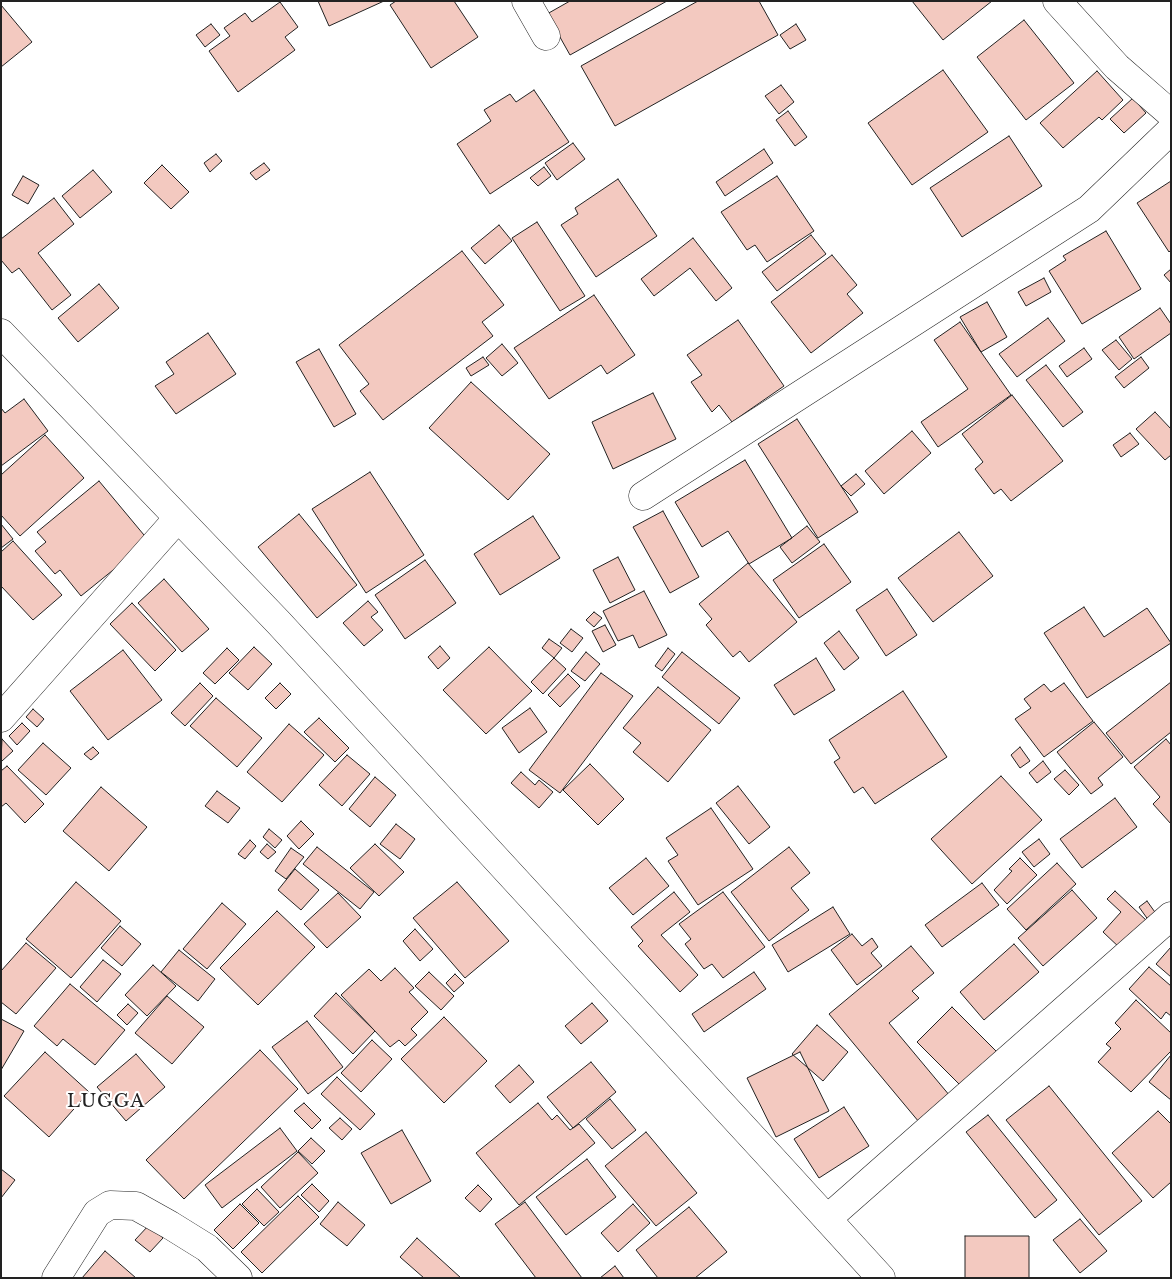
<!DOCTYPE html>
<html>
<head>
<meta charset="utf-8">
<style>
  body { margin:0 }
  #map { position:relative; width:1172px; height:1279px; overflow:hidden; background:#fff; font-family:"Libre Baskerville",serif }
  canvas { display:block }
  .frame { position:absolute; inset:0; border:2px solid #222; pointer-events:none }
</style>
</head>
<body>
<div id="map">
<canvas width="1172" height="1279"></canvas>
<div class="frame"></div>
</div>
<script>
const ctx = document.querySelector('canvas').getContext('2d');
ctx.lineJoin = 'round';
function fill(path, color) { ctx.fillStyle = color; ctx.fill(path, 'evenodd'); }
const shape = rows => new Path2D(rows.map(r => 'M' + r).join(''));
function stroke(path, color, width, dash) { ctx.strokeStyle = color; ctx.lineWidth = width; ctx.lineCap = dash ? 'butt' : 'round'; ctx.setLineDash(dash || []); ctx.stroke(path); }
function label(font, color, halo, rows, align = 'center') {
  ctx.font = font + ' "Libre Baskerville",serif'; ctx.lineWidth = 4; ctx.setLineDash([]); ctx.textBaseline = 'middle'; ctx.strokeStyle = halo; ctx.fillStyle = color; for (const [text, x, y, turn = 0] of rows) {
    ctx.save(); ctx.translate(x, y); ctx.rotate((+turn || 0) * Math.PI / 180); ctx.textAlign = isNaN(turn) ? turn : align; if (halo) ctx.strokeText(text, 0, 0); ctx.fillText(text, 0, 0); ctx.restore();
  }
}
const building = shape([
  [318,1,384,1,329,26,318,1],
  [396,1,454,1,478,37,431,68,390,5,396,1],
  [570,1,667,1,570,55,547,14,570,1],
  [698,1,759,1,778,35,615,126,581,66,698,1],
  [912,1,992,1,943,40,912,1],
  [280,2,298,27,285,37,295,50,238,92,209,51,230,36,224,28,245,13,252,22,280,2],
  [1,5,32,42,1,67,1,5],
  [1024,20,1074,83,1026,120,977,57,1024,20],
  [211,24,220,35,205,47,196,35,211,24],
  [796,24,806,40,790,49,780,35,796,24],
  [943,70,988,132,912,185,868,123,943,70],
  [1097,71,1123,100,1102,120,1099,117,1063,148,1040,123,1097,71],
  [781,85,794,102,779,114,765,96,781,85],
  [534,90,569,142,490,194,457,144,491,121,484,110,510,94,516,102,534,90],
  [1133,98,1146,113,1124,133,1110,119,1133,98],
  [788,111,807,137,795,146,776,120,788,111],
  [1009,136,1042,186,962,237,930,188,1009,136],
  [573,143,585,159,557,180,545,163,573,143],
  [764,149,773,163,725,196,716,182,764,149],
  [216,154,222,161,210,172,204,163,216,154],
  [264,163,270,170,256,180,250,173,264,163],
  [162,165,189,192,171,209,144,183,162,165],
  [544,167,551,176,538,186,530,178,544,167],
  [93,170,112,192,80,218,62,196,93,170],
  [23,176,39,185,28,204,12,195,23,176],
  [777,176,814,231,767,262,755,245,747,250,721,212,777,176],
  [618,179,657,236,596,277,561,225,578,214,575,208,618,179],
  [1171,181,1171,250,1169,252,1137,203,1171,181],
  [54,198,74,224,38,253,71,295,52,310,19,268,12,273,1,260,1,239,54,198],
  [537,222,585,296,560,311,512,238,537,222],
  [499,225,512,241,485,264,471,248,499,225],
  [1106,231,1141,289,1082,324,1049,271,1066,260,1063,256,1106,231],
  [811,235,826,254,777,291,762,272,811,235],
  [693,238,732,288,716,301,690,268,654,296,641,279,693,238],
  [462,251,504,305,482,322,493,336,383,420,360,391,369,384,339,345,462,251],
  [832,255,857,285,847,294,863,313,811,353,771,302,832,255],
  [1171,269,1171,283,1164,275,1171,269],
  [1044,278,1051,292,1026,306,1018,292,1044,278],
  [99,284,119,308,78,342,58,318,99,284],
  [594,295,635,355,607,374,601,365,549,399,514,348,594,295],
  [987,302,1007,337,981,352,960,317,987,302],
  [1160,308,1171,324,1171,333,1134,359,1119,337,1160,308],
  [1048,318,1065,341,1017,377,999,354,1048,318],
  [738,320,784,386,732,422,719,405,712,412,691,382,702,375,687,355,738,320],
  [960,322,1011,395,938,447,921,422,968,389,934,340,960,322],
  [208,333,236,374,176,414,155,386,174,374,166,362,208,333],
  [1116,340,1132,359,1119,370,1102,350,1116,340],
  [502,344,518,363,502,376,486,358,502,344],
  [1084,348,1092,359,1067,377,1059,366,1084,348],
  [319,349,356,414,334,427,296,362,319,349],
  [483,357,489,365,471,376,466,368,483,357],
  [1141,357,1149,368,1124,388,1115,377,1141,357],
  [1046,365,1083,412,1063,427,1026,380,1046,365],
  [471,382,550,454,508,500,429,428,471,382],
  [653,393,676,439,613,469,592,422,653,393],
  [1012,395,1063,461,1011,501,1001,489,994,494,975,469,983,462,962,434,1012,395],
  [24,399,48,431,1,466,1,408,5,413,24,399],
  [1155,412,1171,429,1171,455,1165,460,1136,429,1155,412],
  [797,419,858,512,818,538,758,444,797,419],
  [912,431,931,453,884,494,865,471,912,431],
  [1130,433,1139,444,1121,457,1113,445,1130,433],
  [45,435,84,478,20,536,1,515,1,475,45,435],
  [745,460,792,538,749,564,728,531,702,547,675,502,745,460],
  [370,472,424,555,366,593,312,509,370,472],
  [856,474,865,484,851,496,841,486,856,474],
  [99,481,149,541,81,596,60,570,55,574,35,551,46,542,37,532,99,481],
  [663,511,699,577,670,593,633,527,663,511],
  [299,514,357,585,317,618,258,547,299,514],
  [533,516,560,558,500,595,474,554,533,516],
  [1,524,13,539,1,548,1,524],
  [807,526,820,542,792,563,780,547,807,526],
  [959,532,993,576,933,622,898,578,959,532],
  [13,541,62,595,33,620,1,586,1,552,13,541],
  [824,544,851,582,799,618,773,580,824,544],
  [618,557,635,590,610,603,593,570,618,557],
  [425,560,456,603,405,639,375,595,425,560],
  [748,563,797,622,749,662,740,651,733,657,706,625,712,619,699,604,748,563],
  [164,579,209,629,182,652,138,603,164,579],
  [887,589,917,635,886,656,856,610,887,589],
  [644,591,667,635,639,648,633,635,618,641,603,611,644,591],
  [368,601,378,612,371,617,383,630,364,646,343,623,368,601],
  [132,603,176,650,155,671,110,624,132,603],
  [1084,607,1104,637,1147,608,1171,643,1087,698,1044,633,1084,607],
  [594,612,602,618,594,627,586,620,594,612],
  [605,625,616,645,603,652,592,631,605,625],
  [571,629,583,638,572,652,560,643,571,629],
  [839,631,859,658,844,670,824,643,839,631],
  [549,639,562,648,554,658,542,648,549,639],
  [440,646,450,658,438,669,428,657,440,646],
  [254,647,272,664,248,690,229,673,254,647],
  [489,647,532,691,486,734,443,690,489,647],
  [227,648,239,660,215,684,203,673,227,648],
  [668,648,675,654,662,671,655,666,668,648],
  [123,650,162,700,108,740,70,691,123,650],
  [586,652,600,664,585,681,571,671,586,652],
  [682,652,740,698,719,724,662,677,682,652],
  [554,658,566,669,543,694,531,682,554,658],
  [816,658,835,690,794,715,774,685,816,658],
  [601,673,633,696,560,793,529,770,601,673],
  [568,674,580,686,560,707,548,695,568,674],
  [1171,682,1171,732,1131,764,1106,733,1171,682],
  [200,683,213,696,185,726,171,713,200,683],
  [280,683,291,694,276,709,265,698,280,683],
  [1064,683,1093,721,1044,757,1015,719,1031,708,1024,699,1044,684,1051,692,1064,683],
  [658,687,711,730,668,782,633,752,641,743,623,728,658,687],
  [903,691,947,757,875,804,863,787,854,793,834,762,840,758,829,740,903,691],
  [216,698,262,738,237,767,190,726,216,698],
  [530,708,547,732,519,753,502,728,530,708],
  [33,709,44,719,37,727,26,717,33,709],
  [319,718,349,748,335,762,304,732,319,718],
  [1094,722,1123,757,1098,778,1103,785,1091,794,1057,752,1094,722],
  [22,723,30,731,17,745,9,736,22,723],
  [289,724,324,755,282,802,247,772,289,724],
  [2,739,13,751,2,761,1,760,2,739],
  [1166,739,1171,745,1171,824,1153,804,1160,797,1134,767,1166,739],
  [43,743,71,768,46,795,18,770,43,743],
  [93,747,99,753,91,760,84,754,93,747],
  [1020,747,1030,761,1020,768,1011,755,1020,747],
  [347,755,370,774,342,806,319,785,347,755],
  [1043,761,1051,772,1037,783,1029,773,1043,761],
  [590,764,624,799,598,825,563,790,590,764],
  [7,766,44,804,25,823,6,803,1,807,1,771,7,766],
  [1065,770,1079,785,1069,795,1054,779,1065,770],
  [521,772,535,785,539,780,553,792,539,808,511,783,521,772],
  [1001,776,1042,820,972,884,931,839,1001,776],
  [375,777,396,795,370,827,349,809,375,777],
  [738,786,770,827,749,844,716,803,738,786],
  [101,787,147,827,109,871,63,831,101,787],
  [217,791,240,808,228,823,205,806,217,791],
  [1115,798,1137,827,1082,868,1060,839,1115,798],
  [711,808,753,869,698,905,668,861,678,855,666,838,711,808],
  [301,821,314,834,299,849,287,836,301,821],
  [396,824,415,839,400,859,380,844,396,824],
  [269,829,282,840,275,848,263,837,269,829],
  [1039,839,1050,854,1034,867,1022,852,1039,839],
  [250,840,256,846,245,859,238,854,250,840],
  [267,844,276,852,268,859,260,852,267,844],
  [375,844,404,872,379,896,350,868,375,844],
  [317,847,374,892,360,909,303,864,317,847],
  [789,847,810,873,791,888,809,910,769,941,731,892,789,847],
  [291,848,304,857,286,879,275,871,291,848],
  [646,858,669,886,633,915,609,888,646,858],
  [1020,858,1037,875,1007,904,994,890,1012,871,1009,869,1020,858],
  [1057,863,1076,884,1026,930,1007,909,1057,863],
  [295,869,319,890,301,910,278,890,295,869],
  [76,882,121,921,71,978,26,939,76,882],
  [457,882,509,941,465,978,413,918,457,882],
  [982,883,999,905,942,947,925,925,982,883],
  [1072,890,1097,918,1043,966,1018,938,1072,890],
  [1115,891,1147,921,1121,949,1103,932,1121,912,1107,899,1115,891],
  [674,892,690,912,661,935,698,975,680,992,638,946,643,941,631,927,674,892],
  [723,892,765,947,723,978,712,964,704,969,685,944,691,939,679,924,723,892],
  [338,893,361,917,327,948,304,924,338,893],
  [1147,901,1157,915,1149,921,1139,907,1147,901],
  [222,903,246,924,207,969,183,949,222,903],
  [833,907,850,934,788,972,772,945,833,907],
  [277,911,315,947,258,1005,220,968,277,911],
  [120,926,141,944,122,966,101,948,120,926],
  [415,929,433,949,420,961,403,941,415,929],
  [852,934,862,946,872,938,878,947,871,953,882,966,857,985,831,950,852,934],
  [26,943,56,968,16,1014,1,1002,1,971,26,943],
  [1014,944,1039,972,984,1020,960,992,1014,944],
  [911,946,934,973,912,991,919,998,889,1023,950,1096,919,1122,829,1014,911,946],
  [1171,947,1171,977,1156,964,1171,947],
  [179,950,215,979,198,1001,161,972,179,950],
  [103,960,121,974,97,1002,80,987,103,960],
  [153,965,176,986,147,1016,125,995,153,965],
  [1149,967,1171,986,1171,1016,1166,1012,1161,1019,1129,989,1149,967],
  [395,968,414,988,409,992,428,1012,411,1029,417,1035,405,1046,399,1040,390,1047,341,995,369,969,381,981,395,968],
  [429,972,454,996,441,1010,415,986,429,972],
  [754,972,766,989,704,1032,692,1014,754,972],
  [455,974,464,983,454,992,446,983,455,974],
  [70,984,125,1030,95,1065,63,1039,57,1046,34,1026,70,984],
  [336,993,375,1031,353,1054,314,1016,336,993],
  [167,996,204,1027,172,1064,135,1033,167,996],
  [1136,1000,1171,1033,1171,1051,1131,1092,1098,1062,1111,1048,1106,1044,1121,1029,1115,1023,1136,1000],
  [592,1003,608,1021,581,1044,565,1026,592,1003],
  [128,1004,138,1013,127,1025,117,1015,128,1004],
  [952,1007,998,1053,963,1088,917,1042,952,1007],
  [444,1017,487,1061,444,1103,401,1059,444,1017],
  [1,1019,24,1031,1,1070,1,1019],
  [307,1021,343,1067,308,1094,272,1047,307,1021],
  [817,1025,848,1052,823,1081,792,1054,817,1025],
  [372,1040,392,1059,361,1092,341,1073,372,1040],
  [260,1050,298,1089,184,1199,146,1160,260,1050],
  [45,1052,89,1092,49,1137,4,1096,45,1052],
  [800,1052,829,1111,776,1137,747,1078,800,1052],
  [136,1054,165,1087,126,1121,97,1087,136,1054],
  [1171,1055,1171,1100,1149,1082,1171,1055],
  [591,1062,616,1092,573,1128,547,1097,591,1062],
  [519,1065,534,1082,510,1103,495,1086,519,1065],
  [337,1077,375,1114,360,1130,321,1094,337,1077],
  [1049,1086,1142,1201,1099,1235,1006,1120,1049,1086],
  [610,1099,636,1130,612,1149,586,1119,610,1099],
  [304,1103,321,1120,312,1129,294,1111,304,1103],
  [538,1103,552,1120,557,1115,570,1130,579,1124,595,1143,519,1205,476,1153,538,1103],
  [844,1107,869,1146,819,1178,794,1139,844,1107],
  [1158,1111,1171,1124,1171,1182,1153,1198,1112,1153,1158,1111],
  [988,1115,1057,1200,1035,1218,966,1132,988,1115],
  [340,1118,352,1129,342,1140,329,1128,340,1118],
  [280,1128,297,1151,222,1208,205,1185,280,1128],
  [402,1130,431,1181,391,1204,361,1153,402,1130],
  [646,1132,697,1193,656,1226,605,1166,646,1132],
  [311,1138,325,1151,312,1164,298,1151,311,1138],
  [298,1152,318,1173,280,1208,261,1187,298,1152],
  [587,1159,616,1197,566,1235,536,1197,587,1159],
  [1,1169,15,1180,1,1198,1,1169],
  [312,1184,329,1201,319,1212,301,1195,312,1184],
  [478,1185,492,1199,480,1212,465,1198,478,1185],
  [257,1189,279,1212,264,1226,242,1204,257,1189],
  [298,1196,319,1217,262,1273,241,1252,298,1196],
  [338,1202,365,1225,347,1246,320,1224,338,1202],
  [525,1202,582,1278,536,1278,495,1224,525,1202],
  [240,1204,259,1223,233,1249,214,1230,240,1204],
  [633,1204,650,1223,618,1252,601,1233,633,1204],
  [689,1207,727,1252,695,1278,658,1278,636,1250,689,1207],
  [1080,1219,1107,1251,1080,1273,1053,1240,1080,1219],
  [149,1225,163,1238,150,1252,135,1240,149,1225],
  [965,1236,1029,1236,1029,1278,965,1278,965,1236],
  [417,1238,461,1278,424,1278,400,1257,417,1238],
  [105,1251,136,1278,82,1278,105,1251],
  [615,1266,624,1278,600,1278,615,1266]
]);
fill(building, '#f3c9c0');
stroke(building, '#222', 1);
const minor = shape([
  [526,1,546,36],
  [1057,1,1117,67,1171,114],
  [1,333,279,623,777,1164,881,1278],
  [643,496,1089,209,1171,130],
  [1,718,178,518],
  [827,1219,1171,916],
  [56,1278,97,1213,110,1205,136,1206,170,1225,207,1248,238,1278]
]);
stroke(minor, '#222', 29);
stroke(minor, '#fff', 28);
ctx.letterSpacing = '1px';
label('18px', '#222', '#fff', [
  ["LUGGA",106,1102]
]);
ctx.letterSpacing = '0px';
</script>
</body>
</html>
